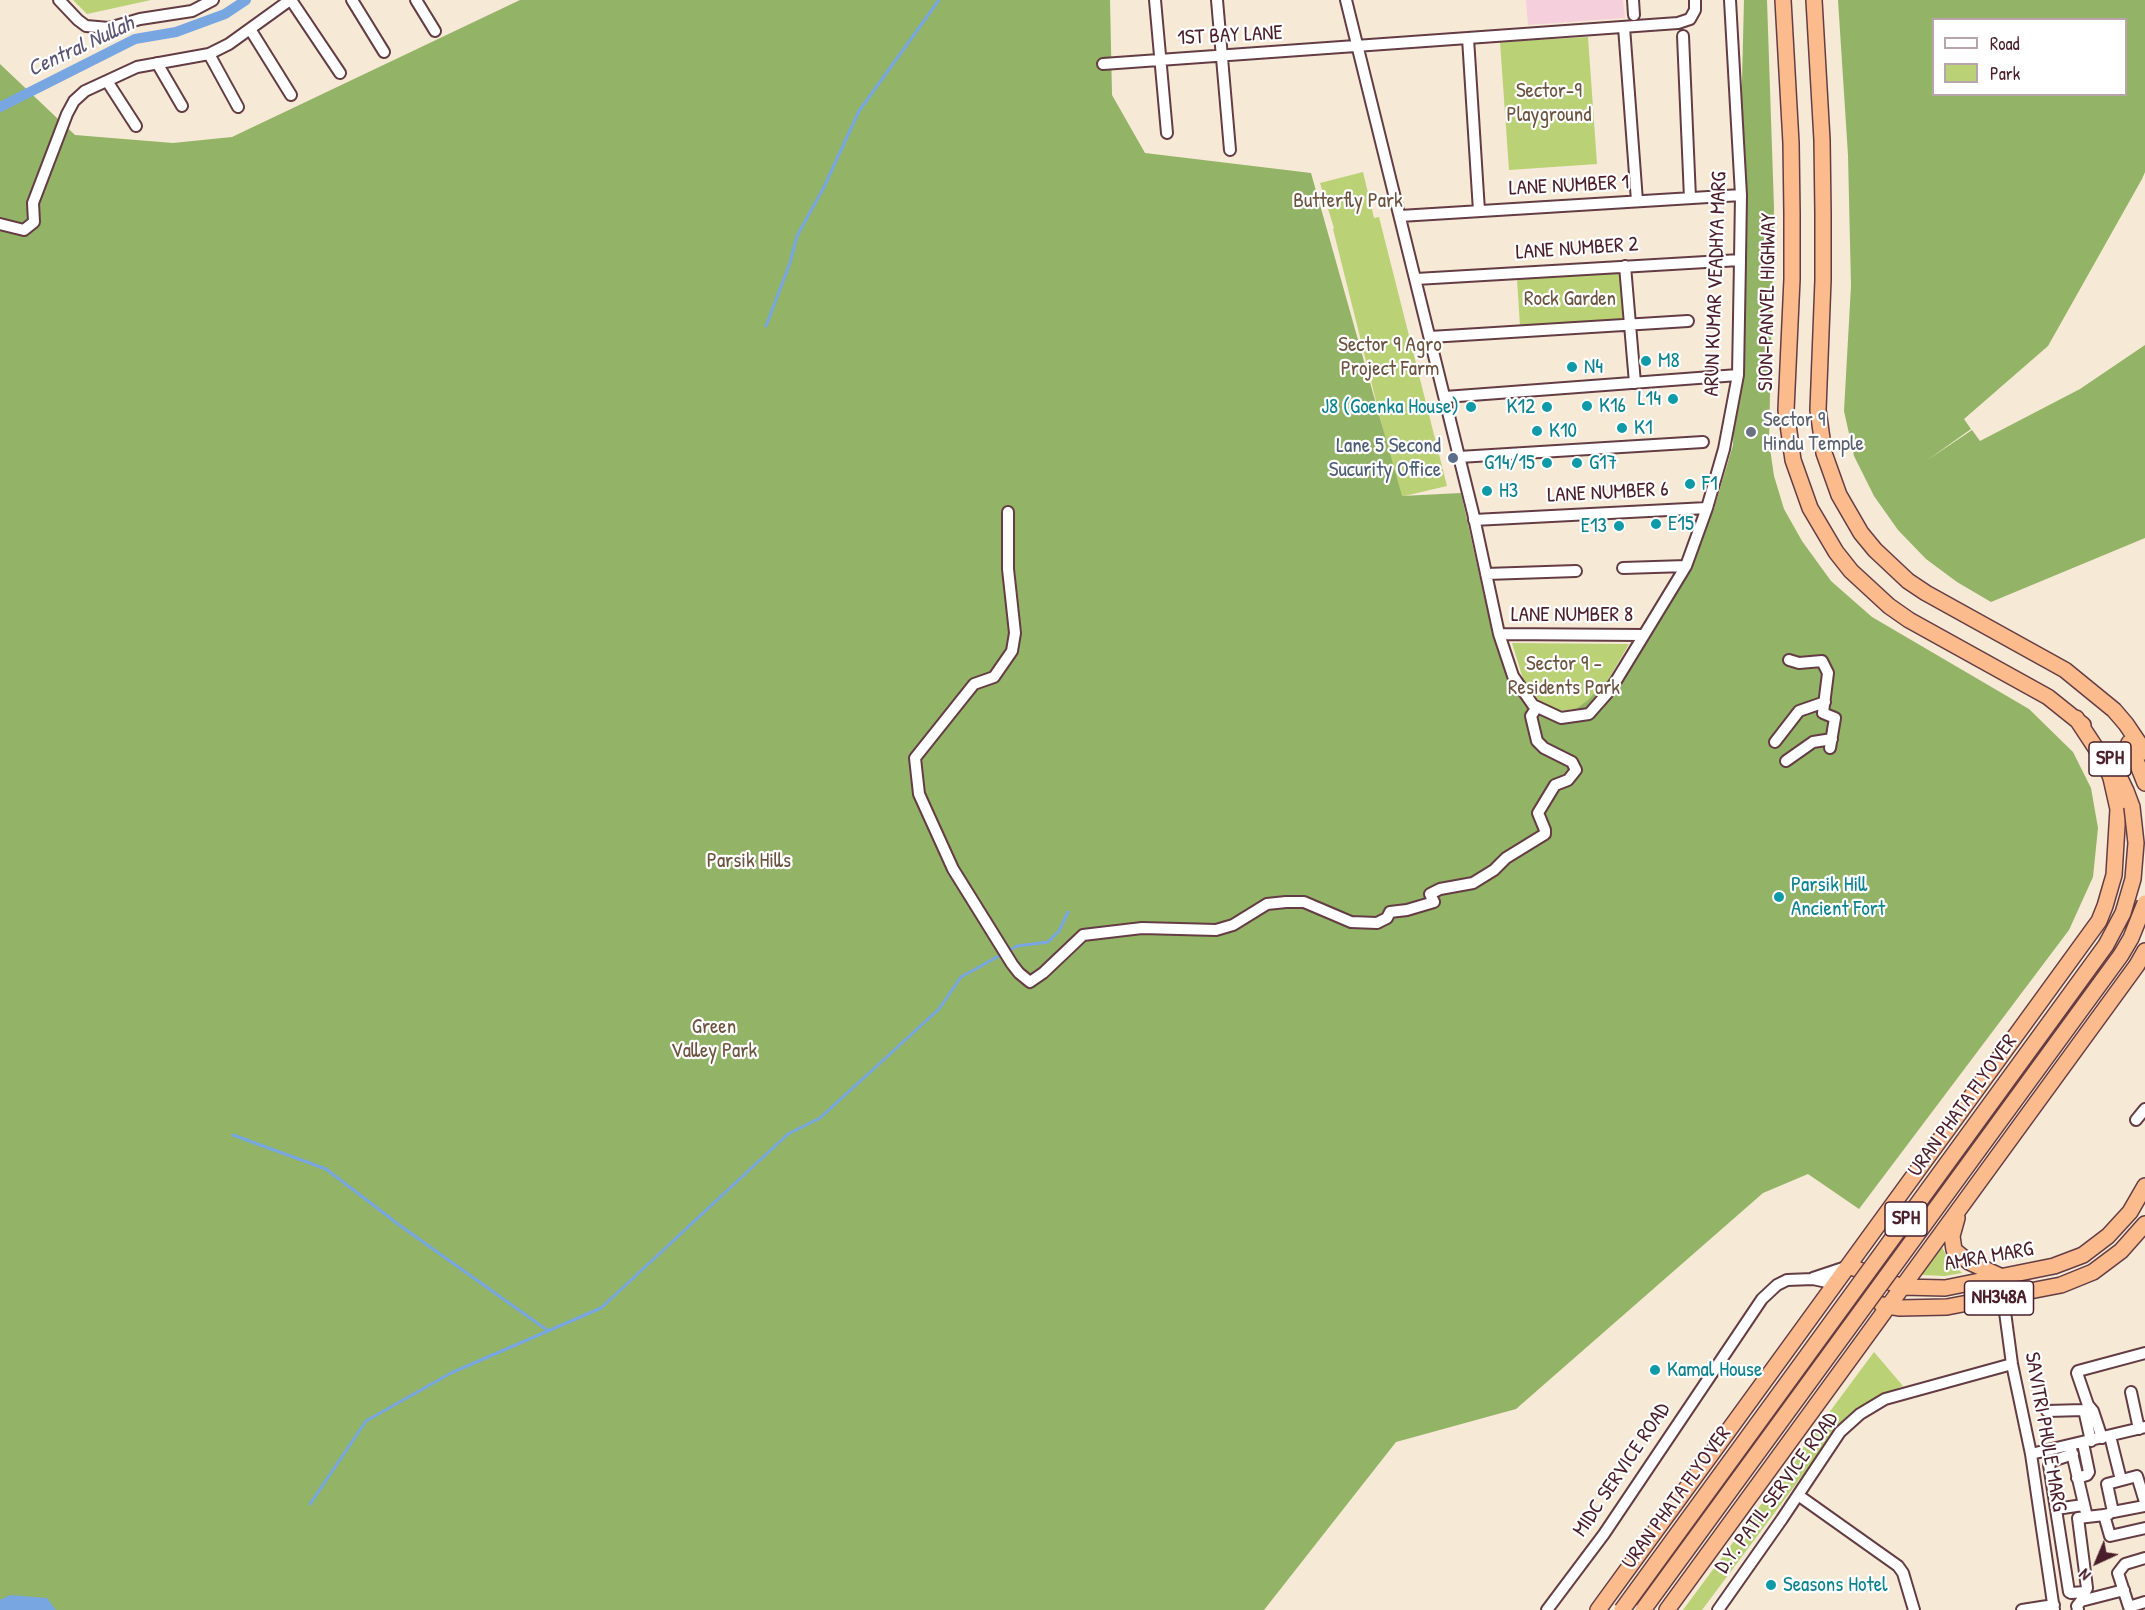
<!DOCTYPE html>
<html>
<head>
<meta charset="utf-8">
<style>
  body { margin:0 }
  #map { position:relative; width:2145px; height:1610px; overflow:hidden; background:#f6e9d5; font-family:"Patrick Hand",sans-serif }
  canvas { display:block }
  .legend { position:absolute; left:1932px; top:18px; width:195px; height:78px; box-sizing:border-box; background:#fff; border:2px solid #b7a5aa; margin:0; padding:8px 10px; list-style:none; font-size:18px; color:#4a1f2b }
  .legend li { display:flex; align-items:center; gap:12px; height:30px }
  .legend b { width:30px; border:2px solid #b7a5aa }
  .north { position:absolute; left:2067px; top:1532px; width:60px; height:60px; -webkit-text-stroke:4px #fff; paint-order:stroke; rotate:224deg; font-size:16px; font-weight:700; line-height:24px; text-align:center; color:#4a1f2b }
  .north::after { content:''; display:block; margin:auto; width:21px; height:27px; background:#4a1f2b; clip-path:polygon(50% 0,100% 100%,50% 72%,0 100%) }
</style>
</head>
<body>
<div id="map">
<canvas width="2145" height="1610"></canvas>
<ul class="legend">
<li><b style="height:8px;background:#fff"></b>Road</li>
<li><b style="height:16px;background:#bad175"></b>Park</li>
</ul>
<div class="north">N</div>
</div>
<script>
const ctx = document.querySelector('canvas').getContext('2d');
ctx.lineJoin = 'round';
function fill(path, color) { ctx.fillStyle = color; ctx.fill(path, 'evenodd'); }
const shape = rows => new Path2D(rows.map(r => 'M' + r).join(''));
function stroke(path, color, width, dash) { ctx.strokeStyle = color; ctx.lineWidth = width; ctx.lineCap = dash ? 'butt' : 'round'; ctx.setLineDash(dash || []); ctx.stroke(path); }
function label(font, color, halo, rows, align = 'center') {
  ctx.font = font + ' "Patrick Hand",sans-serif'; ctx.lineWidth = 4.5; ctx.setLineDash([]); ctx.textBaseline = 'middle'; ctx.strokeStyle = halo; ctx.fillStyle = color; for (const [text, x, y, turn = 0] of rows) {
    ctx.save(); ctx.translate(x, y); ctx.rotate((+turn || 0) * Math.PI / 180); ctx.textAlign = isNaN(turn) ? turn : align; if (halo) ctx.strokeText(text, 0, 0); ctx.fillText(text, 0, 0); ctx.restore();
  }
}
fill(shape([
  [1526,0,1623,0,1625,18,1528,25]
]), '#f5cfdb');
fill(shape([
  [73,0,151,0,87,14],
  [1588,37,1597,164,1509,170,1500,42],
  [1363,172,1374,218,1379,217,1447,486,1400,497,1333,229,1334,228,1320,183],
  [1620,273,1623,320,1520,326,1517,279],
  [1512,643,1629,644,1608,680,1584,708,1560,711,1539,701,1523,679],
  [1942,1247,1949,1261,1962,1273,1945,1276,1922,1275],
  [1874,1352,1903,1386,1882,1395,1856,1410,1833,1431,1808,1468,1702,1610,1683,1610]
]), '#bad175');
fill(shape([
  [520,0,1110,0,1112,95,1145,153,1311,173,1402,496,1461,493,1493,636,1508,679,1530,710,1557,723,1587,701,1652,634,1690,569,1714,509,1733,445,1744,0,1767,0,1774,208,1769,442,1774,476,1784,509,1802,541,1831,581,1872,617,2029,709,2073,752,2091,788,2098,828,2093,877,2069,930,1859,1209,1808,1174,1763,1193,1516,1409,1396,1442,1264,1610,0,1610,0,64,75,135,173,143,232,137],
  [1838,0,2145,0,2145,172,2142,179,2048,346,1964,419,1971,429,1926,461,1972,430,1980,441,2080,389,2145,345,2145,538,1991,602,1957,582,1926,559,1898,530,1874,496,1854,456,1844,411,1851,286,1848,155],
  [1934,20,2126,20,2126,94,1934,94]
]), '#93b366');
fill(shape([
  [10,1595,47,1598,56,1610,0,1610,0,1600]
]), '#77a6e1');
stroke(shape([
  [766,326,790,263,797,236,824,187,859,111,939,0],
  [233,1135,326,1169,402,1227,547,1330],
  [310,1504,366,1421,451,1373,601,1308,788,1134,820,1118,939,1009,961,977,1017,946,1048,942,1059,931,1068,912]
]), '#77a6e1', 3);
stroke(shape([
  [0,107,135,39,176,32,225,14,246,0]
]), '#77a6e1', 10);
const minor = shape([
  [59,0,78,20,86,26,109,28,140,19,192,11,213,0],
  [291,0,340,73],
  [352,0,384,52],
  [416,0,435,31],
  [1155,0,1167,133],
  [1217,0,1230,150],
  [1346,0,1473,513,1499,634,1513,676,1533,705,1561,718,1589,714,1611,689,1644,635,1686,566,1707,508,1724,449,1738,375,1740,260,1741,195,1730,0],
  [1633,0,1634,15],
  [1624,27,1637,201],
  [250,29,291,95],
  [1683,36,1690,198],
  [1468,38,1479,211],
  [209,54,238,107],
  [157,63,182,106],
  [1103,64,1678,23,1690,19,1695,10,1695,0],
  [107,81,136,126],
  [1400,216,1741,195],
  [0,224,24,230,34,222,33,203,67,114,74,101,85,91,137,67,209,54,229,44,290,0],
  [1625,266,1635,383],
  [1416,279,1740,260],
  [1430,337,1688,321],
  [1445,397,1738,375],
  [1459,457,1703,442],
  [1008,512,1008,569,1015,633,1012,651,994,677,974,684,915,758,919,794,953,869,1012,964,1019,973,1030,982,1043,973,1083,935,1142,928,1216,930,1233,925,1267,904,1286,902,1304,902,1351,922,1377,923,1387,918,1390,912,1407,910,1434,902,1430,894,1440,889,1473,883,1494,870,1506,858,1545,834,1545,830,1538,813,1555,785,1568,780,1576,770,1572,762,1544,748,1537,741,1531,716,1537,707],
  [1474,520,1707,508],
  [1623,568,1686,566],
  [1486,574,1576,571],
  [1499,634,1644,635],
  [1789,660,1799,663,1822,661,1828,673,1823,713,1835,718,1830,748],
  [1775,742,1799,711,1825,702],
  [1786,761,1813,742,1832,739],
  [2136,1120,2145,1109],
  [1813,1278,1849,1266],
  [2003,1297,2012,1364,2031,1454,2054,1610],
  [2131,1392,2139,1429],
  [2047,1411,2084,1410,2091,1441],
  [2110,1436,2121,1480],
  [2102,1438,2093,1411,2088,1405,2077,1373,2078,1371,2145,1353],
  [2071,1449,2087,1517,2104,1515],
  [2031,1454,2145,1427],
  [2073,1454,2052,1461,2049,1465,2069,1592,2071,1593,2085,1592,2087,1588,2078,1518,2087,1517],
  [2077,1478,2087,1475,2089,1472,2083,1443],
  [1798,1495,1898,1566,1903,1573,1914,1610],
  [2145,1502,2137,1476,2107,1484,2113,1512,2145,1506],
  [2056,1509,2083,1505],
  [2109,1514,2104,1515,2110,1536,2145,1528],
  [2145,1558,2125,1564,2118,1573,2129,1607,2145,1602],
  [1547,1610,1604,1534,1762,1299,1777,1285,1787,1280,1813,1279,1836,1284],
  [1718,1610,1782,1519,1840,1432,1860,1414,1885,1399,2012,1364],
  [2022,1610,2054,1605],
  [2078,1610,2077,1606,2081,1601,2124,1590]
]);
const highway = shape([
  [1783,0,1791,143,1792,214,1792,279,1786,410,1793,460,1810,508,1836,552,1851,571,1889,606,1909,620,2048,697,2083,725],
  [1814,0,1822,140,1823,213,1823,280,1818,410,1824,453,1839,495,1861,533,1875,550,1908,581,1926,593,2065,670,2114,710,2126,724,2145,752],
  [2129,743,2145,783],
  [2115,768,2126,791,2132,807],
  [1957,1218,1952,1236,1954,1250,1969,1262,2000,1276],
  [1849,1266,1902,1287,1945,1288,2054,1266,2083,1255,2108,1236,2130,1212,2145,1186],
  [1882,1305,1900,1308,1947,1307,2061,1285,2093,1272,2121,1251,2145,1224],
  [1598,1610,2099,921,2105,906,2114,875,2118,809,2111,778,2105,762,2076,718],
  [1667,1610,2137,965,2145,951]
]);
stroke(minor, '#643d44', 14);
stroke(highway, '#643d44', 18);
stroke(minor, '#fff', 10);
stroke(highway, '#fbbb8d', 15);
const highwayBridge = shape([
  [1622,1610,2106,945,2123,913,2133,879,2136,843,2132,807],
  [1643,1610,2121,955,2131,938,2145,903]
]);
stroke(highwayBridge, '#643d44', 18, []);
stroke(highwayBridge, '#fbbb8d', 15);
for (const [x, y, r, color] of [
  [1646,361,6,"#0f9aa8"],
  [1572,367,6,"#0f9aa8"],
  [1673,399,6,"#0f9aa8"],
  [1587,406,6,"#0f9aa8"],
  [1471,407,6,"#0f9aa8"],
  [1547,407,6,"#0f9aa8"],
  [1622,428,6,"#0f9aa8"],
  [1537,431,6,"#0f9aa8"],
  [1751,432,6,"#6b7280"],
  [1453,458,6,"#5c6f8a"],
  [1547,463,6,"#0f9aa8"],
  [1577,463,6,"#0f9aa8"],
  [1690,484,6,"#0f9aa8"],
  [1487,491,6,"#0f9aa8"],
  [1656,524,6,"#0f9aa8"],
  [1619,526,6,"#0f9aa8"],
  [1779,897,6,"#0f9aa8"],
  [1655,1370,6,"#0f9aa8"],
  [1771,1585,6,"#0f9aa8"]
]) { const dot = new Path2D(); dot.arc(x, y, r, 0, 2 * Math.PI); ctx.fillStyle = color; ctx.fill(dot); stroke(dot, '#fff', 2); }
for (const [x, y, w] of [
  [2110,759,42],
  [1906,1219,42],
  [1999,1298,69]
]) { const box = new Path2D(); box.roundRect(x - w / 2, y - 17, w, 34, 4.5); ctx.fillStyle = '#fff'; ctx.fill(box); stroke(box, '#4a1f2b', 1.5); }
label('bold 20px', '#4a1f2b', null, [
  ["SPH",2110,759],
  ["SPH",1906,1219],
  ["NH348A",1999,1298]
]);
label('21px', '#4a1f2b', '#fff', [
  ["1ST BAY LANE",1230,36,-3],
  ["LANE NUMBER 1",1569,186,-3],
  ["LANE NUMBER 2",1577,249,-4],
  ["ARUN KUMAR VEADHYA MARG",1716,284,-88],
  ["SION-PANVEL HIGHWAY",1768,302,-89],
  ["LANE NUMBER 6",1608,493,-3],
  ["LANE NUMBER 8",1572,615],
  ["URAN PHATA FLYOVER",1963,1106,-54],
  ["AMRA MARG",1989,1257,-10],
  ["SAVITRI PHULE MARG",2045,1432,80],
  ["MIDC SERVICE ROAD",1622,1470,-56],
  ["D.Y. PATIL SERVICE ROAD",1777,1493,-54],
  ["URAN PHATA FLYOVER",1677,1498,-54]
]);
label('21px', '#6c5441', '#fff', [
  ["Sector-9",1549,91],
  ["Playground",1549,115],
  ["Butterfly Park",1348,201],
  ["Rock Garden",1570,299],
  ["Sector 9 Agro",1390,345],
  ["Project Farm",1390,369],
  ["Sector 9 -",1564,664],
  ["Residents Park",1564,688],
  ["Parsik Hills",749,861],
  ["Green",714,1027],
  ["Valley Park",714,1051]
]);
label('21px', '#0d838f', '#fff', [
  ["M8",1658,361],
  ["N4",1584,367],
  ["L14",1661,399,"right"],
  ["K16",1599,406],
  ["J8 (Goenka House)",1459,407,"right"],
  ["K12",1535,407,"right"],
  ["K1",1634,428],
  ["K10",1549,431],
  ["G14/15",1535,463,"right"],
  ["G17",1589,463],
  ["F1",1702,484],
  ["H3",1499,491],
  ["E15",1668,524],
  ["E13",1607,526,"right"],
  ["Parsik Hill",1791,885],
  ["Ancient Fort",1791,909],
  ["Kamal House",1667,1370],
  ["Seasons Hotel",1783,1585]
], 'left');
label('21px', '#5b616d', '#fff', [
  ["Sector 9",1763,420],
  ["Hindu Temple",1763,444]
], 'left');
label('21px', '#4e5e75', '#fff', [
  ["Lane 5 Second",1441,446],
  ["Sucurity Office",1441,470]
], 'right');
label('italic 22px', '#5c5574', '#fff', [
  ["Central Nullah",81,47,-25]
]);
</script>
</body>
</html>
